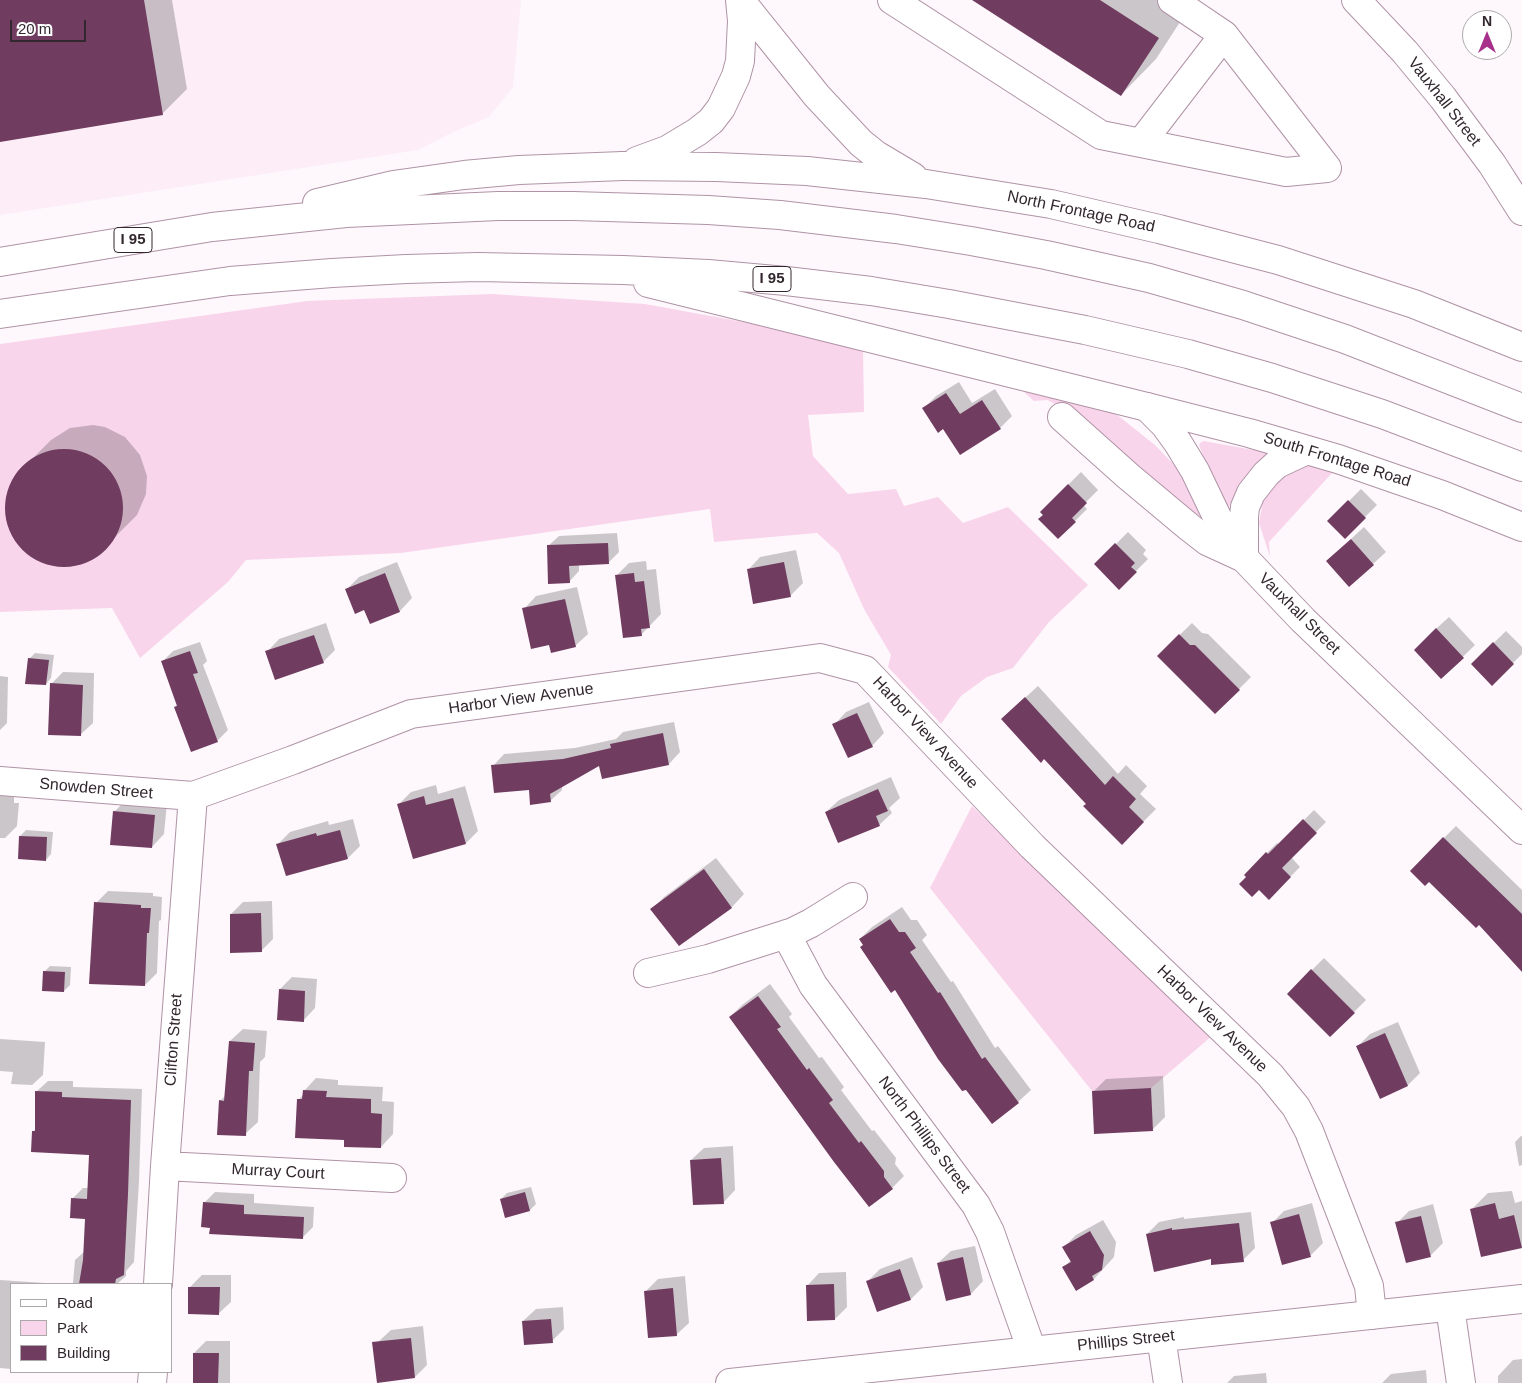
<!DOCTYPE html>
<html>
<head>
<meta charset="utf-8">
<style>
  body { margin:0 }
  #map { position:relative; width:1522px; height:1383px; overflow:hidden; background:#fef8fc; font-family:Arial,sans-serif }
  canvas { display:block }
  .legend { position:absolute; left:10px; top:1283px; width:162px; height:90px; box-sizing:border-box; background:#fff; border:1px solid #ada9ab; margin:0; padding:6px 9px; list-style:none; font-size:15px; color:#32272e }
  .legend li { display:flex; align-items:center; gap:10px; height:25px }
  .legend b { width:25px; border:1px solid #ada9ab }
  .north { position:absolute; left:1462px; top:10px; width:50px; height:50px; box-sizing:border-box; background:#fff; border:1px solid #ada9ab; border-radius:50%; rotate:0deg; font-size:14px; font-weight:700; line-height:20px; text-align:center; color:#32272e }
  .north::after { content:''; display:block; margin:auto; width:18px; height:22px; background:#a7318a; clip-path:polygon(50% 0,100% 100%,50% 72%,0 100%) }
  .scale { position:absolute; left:10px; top:20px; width:76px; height:22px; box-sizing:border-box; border:2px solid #32272e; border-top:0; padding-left:6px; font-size:15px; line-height:18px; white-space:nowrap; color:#32272e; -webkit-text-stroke:4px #fff; paint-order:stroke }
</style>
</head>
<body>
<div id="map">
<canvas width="1522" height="1383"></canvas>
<ul class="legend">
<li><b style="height:6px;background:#fff"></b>Road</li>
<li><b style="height:14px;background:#f9d5ec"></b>Park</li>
<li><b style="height:14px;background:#703c60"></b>Building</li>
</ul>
<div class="north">N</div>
<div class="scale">20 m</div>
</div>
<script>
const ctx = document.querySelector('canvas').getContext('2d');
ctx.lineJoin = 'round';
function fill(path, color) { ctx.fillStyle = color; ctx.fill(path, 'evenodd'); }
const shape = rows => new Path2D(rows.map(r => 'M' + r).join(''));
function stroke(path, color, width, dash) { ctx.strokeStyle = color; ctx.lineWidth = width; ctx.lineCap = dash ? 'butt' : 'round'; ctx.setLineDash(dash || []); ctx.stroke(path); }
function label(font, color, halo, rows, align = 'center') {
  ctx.font = font + ' Arial,sans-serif'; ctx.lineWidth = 5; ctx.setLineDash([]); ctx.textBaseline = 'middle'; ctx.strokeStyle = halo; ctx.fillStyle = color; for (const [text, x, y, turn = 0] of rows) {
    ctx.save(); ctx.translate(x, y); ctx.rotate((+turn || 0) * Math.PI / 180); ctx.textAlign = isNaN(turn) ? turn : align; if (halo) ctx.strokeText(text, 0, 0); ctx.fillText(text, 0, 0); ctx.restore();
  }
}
fill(shape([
  [0,0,521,0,513,87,489,117,453,132,418,150,0,215]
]), '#fcedf7');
fill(shape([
  [492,294,645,304,749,323,863,349,864,412,808,415,813,456,848,494,896,489,904,506,938,497,963,523,1008,507,1088,585,1049,622,1013,668,987,677,961,696,941,724,888,667,891,655,864,609,839,553,817,533,714,542,710,509,401,553,246,560,228,582,140,658,112,608,0,612,0,344,307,301],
  [1015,384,1116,414,1155,445,1185,476,1202,514,1190,519,1099,435,1055,404,1047,400,1034,401],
  [1204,441,1270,453,1242,481,1229,507,1225,507,1220,501,1199,445,1201,442],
  [1310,465,1396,491,1332,473,1269,542,1270,557,1259,523,1263,501,1274,482,1292,470],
  [972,806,1212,1036,1151,1088,1092,1091,930,888]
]), '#f9d5ec');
fill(shape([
  [0,0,172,0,187,89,162,114,0,141],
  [974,0,1190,0,1193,2,1156,59,1121,95],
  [959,382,972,403,995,389,1012,416,1000,428,944,427,924,408,936,396],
  [93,425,105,427,125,437,140,455,147,476,146,494,137,515,96,556,74,565,51,564,30,555,15,538,7,517,8,494,18,473,51,440,70,428],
  [1081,472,1098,490,1083,505,1087,509,1058,538,1041,512],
  [1361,489,1377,505,1345,537,1329,521],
  [1364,527,1386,552,1349,586,1327,561],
  [1128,532,1146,550,1143,554,1148,559,1119,588,1096,564],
  [617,533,619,552,609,562,579,564,579,571,569,582,548,546,559,536],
  [796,550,803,583,790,596,748,570,760,557],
  [646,561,647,570,656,569,661,614,641,635,616,576,629,563],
  [397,562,412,598,400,611,371,622,365,609,347,589,359,577],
  [577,587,588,634,575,646,550,643,524,609,536,596],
  [1449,617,1475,645,1441,678,1427,637],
  [326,623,335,650,323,662,267,652,279,639],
  [1192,623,1202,633,1208,634,1251,677,1215,713,1158,656],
  [1506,631,1522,647,1522,654,1492,684,1472,664],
  [200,642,207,661,203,665,228,730,218,740,191,750,175,707,178,704,163,661,173,651],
  [35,653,54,655,51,678,46,684,29,659],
  [63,672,94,673,93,723,80,735,51,684],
  [0,676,8,677,7,723,0,730],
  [1038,686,1118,774,1126,765,1147,786,1140,794,1156,809,1122,843,1015,707],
  [869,702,884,733,872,746,834,725,846,712],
  [674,722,680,752,669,764,600,764,562,786,562,790,550,801,493,766,504,754,575,748,616,739,623,732],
  [891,777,900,798,889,808,892,813,879,825,826,812,839,800],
  [436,785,438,794,465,786,478,831,466,843,414,857,399,804,411,792],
  [0,792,14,793,14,803,19,803,17,826,5,838,0,838],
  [126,800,167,803,164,834,152,847,114,812],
  [1314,810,1326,822,1291,857,1300,867,1269,898,1245,875,1277,843,1279,845],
  [353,819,360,846,348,858,286,875,278,844,290,832,328,821,329,825],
  [1456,826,1522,890,1522,970,1479,923,1429,881,1411,871],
  [26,830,53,832,51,854,46,860,20,836],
  [716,858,744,894,732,907,679,945,652,909,664,897],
  [108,891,153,893,153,896,162,897,161,920,159,921,157,973,145,985,96,903],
  [272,901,273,939,261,951,231,914,243,902],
  [902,907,911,920,917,920,927,935,922,940,951,982,953,981,995,1048,998,1046,1031,1090,1018,1102,896,989,860,939,872,927],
  [1324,958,1366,1000,1330,1036,1288,994],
  [50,966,71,967,70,985,64,991,44,972],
  [292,977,317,979,315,1008,303,1021,280,989],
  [770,984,792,1014,789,1017,819,1058,822,1057,844,1087,841,1090,872,1131,874,1130,896,1158,895,1164,904,1176,892,1188,730,1017,742,1005],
  [1398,1022,1420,1073,1408,1085,1380,1097,1357,1047,1370,1034],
  [243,1029,267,1031,265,1057,260,1062,258,1122,245,1134,220,1101,226,1095,230,1041],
  [0,1039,45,1042,43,1075,32,1085,11,1084,13,1072,0,1071],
  [1163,1076,1165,1117,1153,1129,1094,1091,1106,1079],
  [316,1078,338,1080,338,1085,383,1087,382,1101,394,1102,393,1134,381,1147,346,1139,299,1099,304,1094,304,1091],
  [48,1081,73,1081,73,1087,142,1089,139,1182,134,1262,126,1271,126,1276,117,1284,73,1283,75,1260,85,1251,86,1217,72,1199,83,1188,89,1188,90,1154,33,1132,36,1128,36,1092],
  [1521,1136,1522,1136,1522,1165,1519,1166,1515,1142],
  [733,1146,735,1190,723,1203,691,1160,704,1148],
  [531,1187,536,1204,530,1210,506,1216,501,1199,507,1193],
  [1512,1191,1515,1203,1522,1201,1522,1247,1482,1256,1472,1209,1488,1193],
  [215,1192,254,1194,254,1203,314,1207,313,1227,302,1238,211,1226,204,1203],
  [1312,1203,1323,1243,1311,1255,1283,1263,1272,1223,1284,1211],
  [1433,1204,1443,1243,1431,1255,1407,1262,1397,1223,1409,1211],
  [1251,1212,1255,1248,1243,1260,1212,1257,1147,1234,1159,1222,1184,1217,1184,1219],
  [1103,1220,1116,1242,1114,1257,1094,1279,1077,1289,1064,1267,1071,1260,1064,1247,1076,1235],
  [975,1246,983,1281,971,1294,947,1299,938,1263,951,1251],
  [912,1257,923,1287,911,1299,878,1311,867,1282,880,1269],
  [846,1272,847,1307,835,1319,807,1286,819,1273],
  [202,1275,231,1275,231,1302,218,1314,190,1287],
  [685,1276,689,1323,676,1335,646,1291,658,1279],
  [0,1280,60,1284,11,1284,11,1369,0,1368],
  [563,1307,564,1329,552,1341,523,1321,536,1309],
  [423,1326,427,1365,415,1377,378,1342,391,1330],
  [206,1341,230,1341,230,1383,193,1383,194,1353],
  [1522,1359,1522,1383,1498,1383,1498,1376,1513,1360],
  [1426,1370,1427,1383,1382,1383,1391,1374],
  [1266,1373,1267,1383,1227,1383,1234,1376]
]), '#0003');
fill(shape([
  [0,0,144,0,163,115,0,142],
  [972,0,1100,0,1159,38,1121,96],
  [946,393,960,414,982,400,1001,429,960,455,943,429,938,433,922,408],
  '5 508a59 59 0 1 1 118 0a59 59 0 1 1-118 0Z',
  [1068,484,1087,503,1072,518,1076,522,1058,539,1038,519,1043,515,1040,512],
  [1348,500,1366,518,1345,539,1327,521],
  [1351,539,1374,565,1349,587,1326,561],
  [608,543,609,564,569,566,570,583,548,584,547,545],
  [1115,543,1135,563,1131,567,1137,572,1119,590,1094,564],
  [784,562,791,597,753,604,747,569],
  [385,573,400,612,370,624,364,610,355,614,345,589],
  [634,573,635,582,644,581,650,628,641,629,642,636,623,638,615,575],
  [565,599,576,647,551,653,549,645,531,649,522,608],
  [1436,628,1464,658,1441,679,1414,650],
  [1179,634,1190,645,1195,645,1240,690,1215,714,1157,656],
  [314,635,324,663,275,680,265,651],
  [1493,642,1514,664,1492,686,1471,664],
  [190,651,198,673,193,674,218,742,191,752,174,707,177,706,161,661],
  [28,658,49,660,46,685,25,684],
  [50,683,83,685,81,736,48,735],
  [1025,697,1105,785,1113,776,1136,799,1129,807,1144,822,1122,845,1083,806,1086,804,1044,759,1041,763,1001,719],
  [857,713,873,747,848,758,832,724],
  [663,733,669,765,602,779,599,766,550,794,551,802,530,805,529,790,494,793,491,765,563,759,611,748,610,744],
  [878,789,888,811,876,816,880,826,838,843,825,812],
  [424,796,426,805,453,798,466,844,413,859,397,804],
  [113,811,155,815,152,848,110,845],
  [1303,819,1317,833,1282,868,1291,877,1269,900,1259,890,1252,897,1239,884,1246,877,1244,875,1266,852,1268,854],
  [340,830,348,859,286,876,276,844,316,833,317,836],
  [19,836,47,837,46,861,18,859],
  [1443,837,1522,914,1522,972,1479,925,1476,928,1429,882,1425,886,1410,871],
  [704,869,732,908,679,946,650,909],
  [94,902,141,905,141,908,151,908,149,933,147,933,145,986,89,984],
  [261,913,262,952,230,953,230,914],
  [890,919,899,932,905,932,916,948,910,952,938,993,940,992,982,1059,985,1057,1019,1103,992,1124,966,1090,962,1091,938,1059,895,990,891,993,860,947,863,945,859,939],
  [1311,969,1355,1013,1330,1037,1287,994],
  [43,971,65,972,64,992,42,991],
  [279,989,305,991,304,1022,277,1020],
  [758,996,781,1027,777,1029,807,1070,809,1068,833,1100,829,1103,859,1143,861,1141,884,1171,884,1177,893,1189,869,1207,834,1162,729,1017],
  [1385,1033,1408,1086,1380,1099,1356,1046],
  [229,1041,255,1043,253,1071,249,1071,246,1136,217,1135,219,1100,224,1101],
  [1151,1088,1153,1131,1094,1134,1092,1091],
  [303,1090,327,1091,326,1097,371,1099,371,1113,382,1114,381,1148,344,1147,344,1140,295,1138,297,1099,302,1099],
  [35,1091,62,1092,62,1097,131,1100,128,1194,124,1275,116,1279,115,1284,79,1284,83,1260,85,1219,70,1218,71,1198,87,1199,89,1155,31,1152,32,1131,35,1131],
  [721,1158,724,1204,693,1205,690,1160],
  [525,1192,530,1211,505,1218,500,1199],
  [203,1202,244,1205,244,1214,304,1217,303,1239,209,1234,210,1228,201,1227],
  [1495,1203,1499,1219,1514,1215,1522,1248,1481,1257,1470,1209],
  [1299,1214,1311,1257,1282,1265,1270,1222],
  [1421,1216,1431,1257,1406,1263,1395,1222],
  [1239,1223,1244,1262,1211,1265,1211,1259,1154,1272,1146,1234,1172,1228,1172,1230],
  [1090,1231,1104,1255,1102,1270,1092,1276,1094,1280,1076,1291,1062,1267,1071,1262,1062,1247],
  [963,1257,971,1295,946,1301,937,1263],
  [900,1269,911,1300,877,1312,866,1281],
  [834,1284,835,1320,807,1321,806,1285],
  [188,1287,220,1287,219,1315,188,1314],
  [673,1288,677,1336,648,1338,644,1291],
  [551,1319,553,1343,524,1345,522,1321],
  [411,1338,415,1378,377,1383,372,1342],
  [193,1353,219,1353,218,1383,193,1383]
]), '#703c60');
const minor = shape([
  [892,0,1101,135,1286,172,1327,168,1224,35,1172,0],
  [1356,0,1405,52,1443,98,1492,164,1522,211],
  [1141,143,1224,35],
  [1062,417,1128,476,1189,527,1207,541,1244,558,1303,620,1522,830],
  [0,781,193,796,293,760,411,714,820,658,865,670,1032,846,1270,1075,1296,1107,1309,1131,1369,1286,1372,1315],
  [786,934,813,985,976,1205,990,1232,1032,1351],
  [648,973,708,959,793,932,811,923,853,897],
  [165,1166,392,1178],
  [158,1284,165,1166,193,796],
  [1450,1307,1461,1383],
  [1161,1337,1168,1383],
  [152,1383,153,1372],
  [730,1383,1522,1299]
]);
const major = shape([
  [740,0,817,96,861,143,876,155,913,177],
  [637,161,667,150,697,132,711,121,721,108,736,76,740,61,742,21,740,0],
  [623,166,716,167,807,171,926,184,1051,204,1159,229,1278,260,1414,304,1522,347],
  [1147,407,1249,433,1338,459,1442,495,1522,527],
  [1147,407,1165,425,1178,443,1195,471,1218,519,1244,558],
  [1244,558,1244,517,1245,507,1251,493,1266,474,1277,464,1307,450]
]);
const highway = shape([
  [317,203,393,185,464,175,519,170,623,166],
  [0,262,212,227,346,213,498,206,573,206,708,210,780,215,896,229,971,241,1046,255,1149,278,1243,305,1345,339,1522,408],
  [648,283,1147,407],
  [0,314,230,281,332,273,406,269,478,267,623,270,708,274,786,281,871,291,949,304,1085,330,1188,354,1272,378,1382,414,1522,467]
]);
stroke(minor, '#af93a5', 30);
stroke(major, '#af93a5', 30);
stroke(highway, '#af93a5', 30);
stroke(minor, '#fff', 28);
stroke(major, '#fff', 28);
stroke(highway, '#fff', 28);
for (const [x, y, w] of [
  [133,240,38],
  [772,279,38]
]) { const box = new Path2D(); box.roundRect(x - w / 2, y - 12.5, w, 25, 4); ctx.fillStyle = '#fff'; ctx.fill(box); stroke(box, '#32272e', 1); }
label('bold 15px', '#32272e', null, [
  ["I 95",133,240],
  ["I 95",772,279]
]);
label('16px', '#32272e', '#fff', [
  ["Vauxhall Street",1444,102,52],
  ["North Frontage Road",1081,212,12],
  ["South Frontage Road",1337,460,17],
  ["Vauxhall Street",1299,614,45],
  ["Harbor View Avenue",521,699,-8],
  ["Harbor View Avenue",925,733,47],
  ["Snowden Street",96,789,5],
  ["Harbor View Avenue",1212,1019,44],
  ["Clifton Street",174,1040,-86],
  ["North Phillips Street",924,1135,53],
  ["Murray Court",278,1172,3],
  ["Phillips Street",1126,1341,-6]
]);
</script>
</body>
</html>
